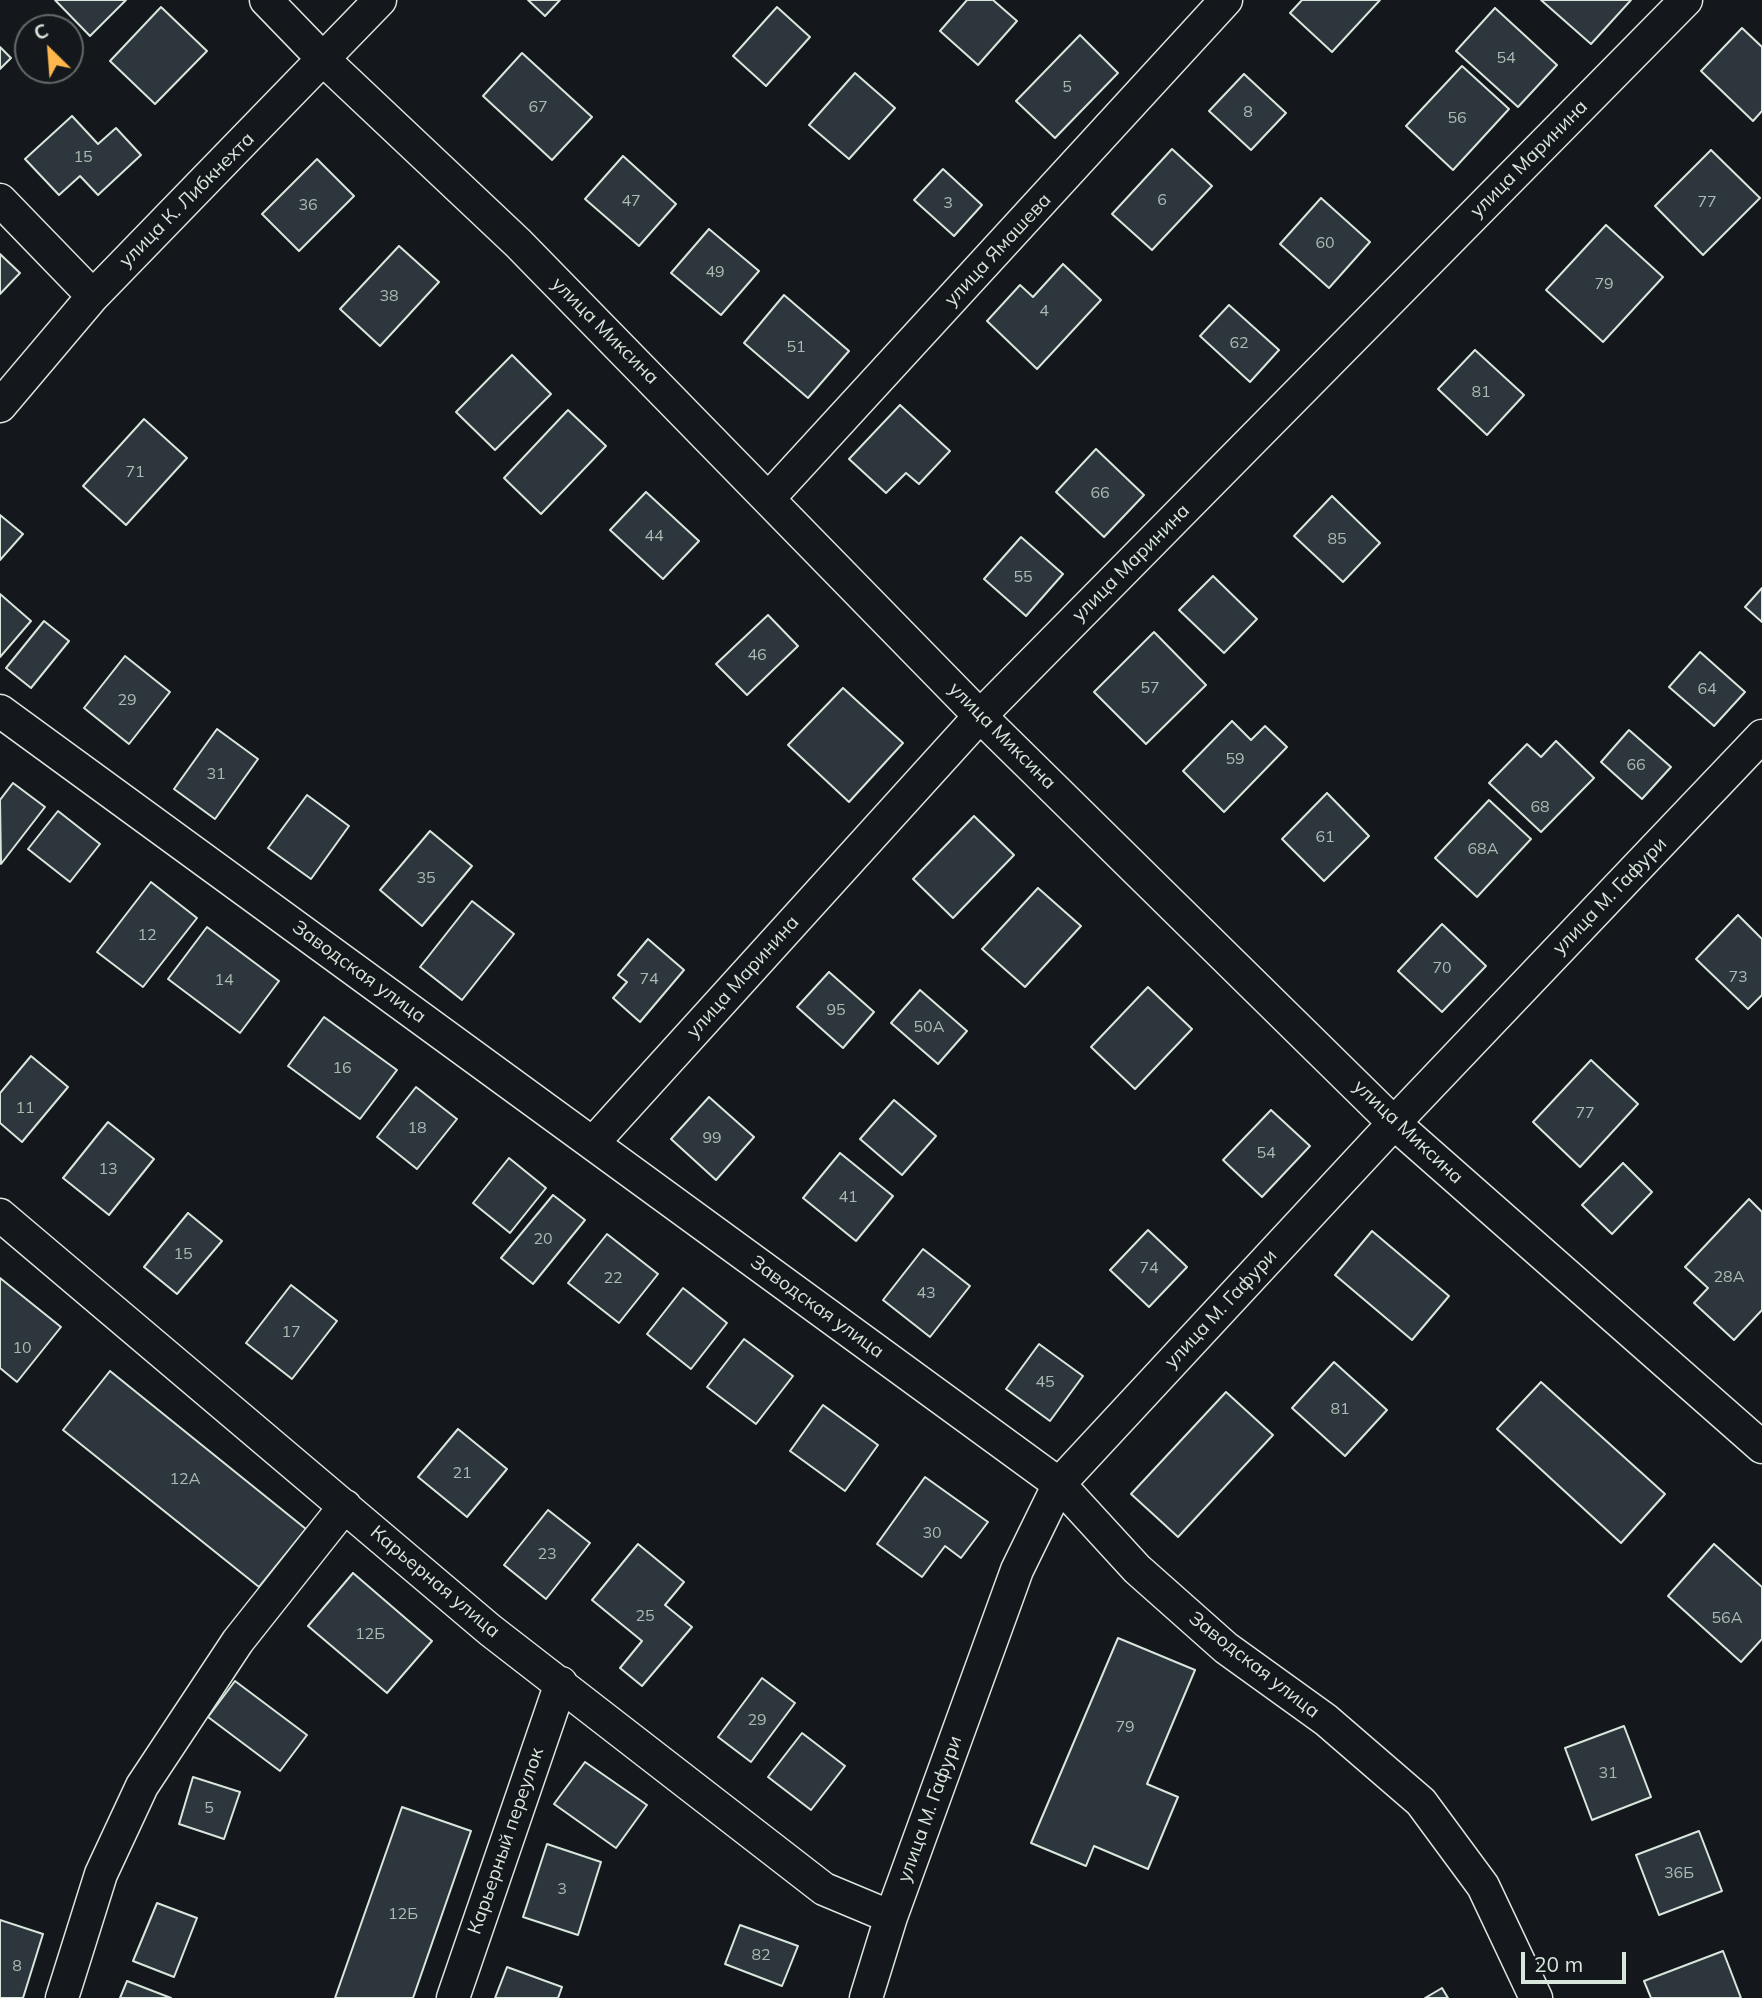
<!DOCTYPE html>
<html>
<head>
<meta charset="utf-8">
<style>
  body { margin:0 }
  #map { position:relative; width:1762px; height:1998px; overflow:hidden; background:#14181c; font-family:Mulish,sans-serif }
  canvas { display:block }
  .north { position:absolute; left:14px; top:14px; width:70px; height:70px; box-sizing:border-box; background:#14181c; border:2px solid #626a69; border-radius:50%; rotate:335deg; font-size:19px; font-weight:700; line-height:28px; text-align:center; color:#d8e6dc }
  .north::after { content:''; display:block; margin:auto; width:24px; height:32px; background:#ffb74d; clip-path:polygon(50% 0,100% 100%,50% 72%,0 100%) }
  .scale { position:absolute; left:1521px; top:1952px; width:105px; height:32px; box-sizing:border-box; border:4px solid #d8e6dc; border-top:0; padding-left:9px; font-size:21px; line-height:24px; white-space:nowrap; color:#d8e6dc; -webkit-text-stroke:5px #14181c; paint-order:stroke }
</style>
</head>
<body>
<div id="map">
<canvas width="1762" height="1998"></canvas>
<div class="north">С</div>
<div class="scale">20 m</div>
</div>
<script>
const ctx = document.querySelector('canvas').getContext('2d');
ctx.lineJoin = 'round';
function fill(path, color) { ctx.fillStyle = color; ctx.fill(path, 'evenodd'); }
const shape = rows => new Path2D(rows.map(r => 'M' + r).join(''));
function stroke(path, color, width, dash) { ctx.strokeStyle = color; ctx.lineWidth = width; ctx.lineCap = dash ? 'butt' : 'round'; ctx.setLineDash(dash || []); ctx.stroke(path); }
function label(font, color, halo, rows, align = 'center') {
  ctx.font = font + ' Mulish,sans-serif'; ctx.lineWidth = 5; ctx.setLineDash([]); ctx.textBaseline = 'middle'; ctx.strokeStyle = halo; ctx.fillStyle = color; for (const [text, x, y, turn = 0] of rows) {
    ctx.save(); ctx.translate(x, y); ctx.rotate((+turn || 0) * Math.PI / 180); ctx.textAlign = isNaN(turn) ? turn : align; if (halo) ctx.strokeText(text, 0, 0); ctx.fillText(text, 0, 0); ctx.restore();
  }
}
const building = shape([
  [55,0,126,0,90,36,55,0],
  [528,0,560,0,545,16,528,0],
  [967,0,993,0,1017,21,978,65,940,31,967,0],
  [1302,0,1380,0,1332,52,1290,13,1302,0],
  [1541,0,1631,0,1591,44,1541,0],
  [161,7,207,51,155,104,110,61,161,7],
  [777,7,810,37,766,86,733,56,777,7],
  [1495,8,1557,65,1518,107,1456,51,1495,8],
  [1742,28,1762,47,1762,111,1753,121,1701,71,1742,28],
  [1080,35,1118,73,1055,138,1016,101,1080,35],
  [0,47,11,58,0,69,0,47],
  [522,53,592,117,552,160,483,96,522,53],
  [1462,66,1509,109,1453,170,1406,126,1462,66],
  [855,73,895,108,849,159,809,125,855,73],
  [1244,74,1286,113,1251,150,1209,111,1244,74],
  [72,116,98,144,116,128,141,155,98,195,80,176,59,195,25,159,72,116],
  [1172,149,1212,186,1152,250,1112,214,1172,149],
  [1711,150,1760,198,1703,255,1655,206,1711,150],
  [623,156,676,204,639,246,585,199,623,156],
  [317,159,354,196,299,251,262,214,317,159],
  [943,169,982,205,954,236,914,200,943,169],
  [1321,198,1370,242,1329,288,1280,244,1321,198],
  [1606,225,1663,277,1603,342,1546,290,1606,225],
  [709,229,759,271,721,315,671,273,709,229],
  [399,246,439,282,380,346,340,309,399,246],
  [0,254,20,273,0,294,0,254],
  [1063,264,1101,300,1037,369,987,321,1020,285,1033,297,1063,264],
  [784,295,849,351,808,398,744,343,784,295],
  [1229,305,1279,350,1250,382,1200,336,1229,305],
  [1475,350,1524,395,1487,435,1438,389,1475,350],
  [512,355,551,394,495,450,456,412,512,355],
  [900,405,950,451,919,484,906,473,886,493,849,459,900,405],
  [568,410,606,446,541,514,504,478,568,410],
  [144,419,187,458,126,525,83,486,144,419],
  [1096,449,1144,495,1104,537,1056,492,1096,449],
  [646,492,699,541,663,579,610,530,646,492],
  [1332,496,1380,543,1343,582,1294,536,1332,496],
  [0,515,23,534,0,560,0,515],
  [1021,537,1063,574,1026,616,984,579,1021,537],
  [1213,576,1257,619,1224,653,1179,610,1213,576],
  [1762,588,1762,622,1745,607,1762,588],
  [0,594,31,621,0,657,0,594],
  [768,615,798,646,747,695,716,664,768,615],
  [44,621,69,641,31,688,6,668,44,621],
  [1154,632,1206,685,1146,744,1094,692,1154,632],
  [1700,652,1745,692,1714,726,1669,687,1700,652],
  [125,656,170,692,129,744,84,708,125,656],
  [843,688,903,743,849,802,788,745,843,688],
  [1232,721,1251,740,1265,726,1287,747,1224,812,1183,771,1232,721],
  [217,729,258,759,215,819,174,789,217,729],
  [1629,730,1671,767,1642,799,1601,762,1629,730],
  [1556,741,1594,778,1541,832,1489,783,1527,744,1541,757,1556,741],
  [13,783,45,807,1,864,0,800,13,783],
  [1327,793,1369,836,1324,881,1282,839,1327,793],
  [307,795,349,826,311,879,268,848,307,795],
  [1489,800,1531,839,1477,897,1435,858,1489,800],
  [58,811,100,844,70,882,28,849,58,811],
  [974,816,1014,855,953,918,913,879,974,816],
  [430,831,472,866,422,926,380,890,430,831],
  [151,882,197,918,143,987,97,952,151,882],
  [1038,888,1081,926,1025,987,982,949,1038,888],
  [472,901,514,934,462,1000,420,967,472,901],
  [1738,915,1762,939,1762,995,1748,1009,1696,959,1738,915],
  [1442,924,1486,966,1442,1012,1398,971,1442,924],
  [207,927,279,981,240,1033,168,979,207,927],
  [648,939,684,970,640,1022,613,998,627,982,618,975,648,939],
  [829,972,874,1012,843,1048,797,1007,829,972],
  [1148,987,1192,1029,1135,1089,1091,1047,1148,987],
  [920,990,967,1031,938,1064,891,1023,920,990],
  [324,1017,397,1070,360,1119,288,1066,324,1017],
  [31,1056,68,1087,22,1142,0,1123,0,1093,31,1056],
  [1591,1060,1638,1104,1580,1167,1533,1122,1591,1060],
  [416,1087,457,1119,417,1169,377,1137,416,1087],
  [709,1097,754,1137,716,1180,671,1139,709,1097],
  [894,1100,936,1136,902,1175,860,1139,894,1100],
  [1271,1110,1310,1146,1262,1197,1223,1160,1271,1110],
  [108,1122,154,1159,109,1215,63,1178,108,1122],
  [840,1153,893,1196,856,1241,803,1198,840,1153],
  [509,1158,546,1188,510,1233,473,1203,509,1158],
  [1623,1163,1652,1192,1612,1234,1582,1205,1623,1163],
  [553,1195,585,1220,533,1284,501,1258,553,1195],
  [1749,1199,1762,1212,1762,1310,1734,1340,1694,1303,1708,1288,1685,1267,1749,1199],
  [188,1213,222,1241,177,1294,144,1267,188,1213],
  [1148,1230,1187,1267,1149,1307,1110,1270,1148,1230],
  [1372,1231,1449,1296,1412,1340,1335,1275,1372,1231],
  [607,1234,658,1274,619,1323,568,1283,607,1234],
  [923,1249,970,1286,930,1337,883,1300,923,1249],
  [0,1278,61,1327,17,1382,0,1368,0,1278],
  [291,1285,337,1321,292,1379,246,1343,291,1285],
  [683,1288,727,1323,691,1369,647,1334,683,1288],
  [744,1339,793,1376,756,1424,707,1387,744,1339],
  [1039,1344,1083,1376,1050,1421,1006,1389,1039,1344],
  [1334,1362,1387,1410,1345,1456,1292,1408,1334,1362],
  [110,1371,306,1529,259,1587,63,1430,110,1371],
  [1541,1382,1665,1494,1621,1543,1497,1429,1541,1382],
  [1226,1392,1273,1435,1178,1537,1131,1494,1226,1392],
  [823,1405,878,1445,845,1491,790,1451,823,1405],
  [458,1429,507,1469,467,1517,418,1477,458,1429],
  [925,1477,988,1522,961,1558,945,1546,922,1577,877,1544,925,1477],
  [548,1510,590,1543,546,1599,504,1565,548,1510],
  [638,1544,684,1582,665,1605,692,1627,642,1686,620,1668,642,1641,592,1600,638,1544],
  [1714,1544,1762,1587,1762,1639,1741,1662,1668,1596,1714,1544],
  [353,1573,432,1641,387,1693,308,1626,353,1573],
  [1118,1638,1195,1670,1147,1784,1178,1797,1148,1869,1094,1846,1086,1866,1031,1843,1118,1638],
  [762,1678,795,1703,751,1762,718,1737,762,1678],
  [235,1681,307,1735,280,1771,208,1717,235,1681],
  [1624,1726,1651,1797,1592,1820,1565,1748,1624,1726],
  [802,1733,845,1766,811,1810,768,1777,802,1733],
  [585,1762,647,1805,616,1848,554,1804,585,1762],
  [193,1777,240,1792,224,1839,179,1824,193,1777],
  [402,1807,471,1831,413,1998,335,1998,402,1807],
  [1699,1831,1722,1891,1659,1915,1636,1855,1699,1831],
  [547,1844,601,1862,578,1935,523,1917,547,1844],
  [157,1903,197,1918,174,1977,133,1961,157,1903],
  [0,1920,43,1934,23,1998,0,1998,0,1920],
  [740,1925,798,1946,782,1986,725,1964,740,1925],
  [1723,1951,1741,1998,1651,1998,1644,1981,1723,1951],
  [507,1967,562,1987,558,1998,495,1998,507,1967],
  [127,1981,171,1998,120,1998,127,1981],
  [1442,1988,1448,1998,1425,1998,1442,1988]
]);
fill(building, '#2c363c');
stroke(building, '#d8e6dc', 2);
const street = shape([
  [266,0,325,61,518,243,980,716,1394,1123,1762,1447],
  [0,200,93,296],
  [0,406,93,296,380,0],
  [769,498,1226,0],
  [0,711,1059,1484,1137,1569,1226,1648,1326,1720,1421,1802,1483,1886,1536,1998],
  [593,1143,980,716,1686,0],
  [0,1215,490,1630,824,1889,891,1917],
  [62,1998,101,1874,142,1786,238,1641,345,1506],
  [453,1998,561,1683],
  [866,1998,891,1917,1017,1570,1059,1484,1394,1123,1762,736]
]);
stroke(street, '#d8e6dc', 35);
stroke(street, '#14181c', 32);
label('16px', '#adbab4', null, [
  ["54",1506,58],
  ["5",1067,87],
  ["67",538,107],
  ["8",1248,112],
  ["56",1457,118],
  ["15",83,157],
  ["6",1162,200],
  ["47",631,201],
  ["77",1707,202],
  ["3",948,203],
  ["36",308,205],
  ["60",1325,243],
  ["49",715,272],
  ["79",1604,284],
  ["38",389,296],
  ["4",1044,311],
  ["62",1239,343],
  ["51",796,347],
  ["81",1481,392],
  ["71",135,472],
  ["66",1100,493],
  ["44",654,536],
  ["85",1337,539],
  ["55",1023,577],
  ["46",757,655],
  ["57",1150,688],
  ["64",1707,689],
  ["29",127,700],
  ["59",1235,759],
  ["66",1636,765],
  ["31",216,774],
  ["68",1540,807],
  ["61",1325,837],
  ["68А",1483,849],
  ["35",426,878],
  ["12",147,935],
  ["70",1442,968],
  ["73",1738,977],
  ["74",649,979],
  ["14",224,980],
  ["95",836,1010],
  ["50А",929,1027],
  ["16",342,1068],
  ["11",25,1108],
  ["77",1585,1113],
  ["18",417,1128],
  ["99",712,1138],
  ["54",1266,1153],
  ["13",108,1169],
  ["41",848,1197],
  ["20",543,1239],
  ["15",183,1254],
  ["74",1149,1268],
  ["28А",1729,1277],
  ["22",613,1278],
  ["43",926,1293],
  ["17",291,1332],
  ["10",22,1348],
  ["45",1045,1382],
  ["81",1340,1409],
  ["21",462,1473],
  ["12А",185,1479],
  ["30",932,1533],
  ["23",547,1554],
  ["25",645,1616],
  ["56А",1727,1618],
  ["12Б",370,1634],
  ["29",757,1720],
  ["79",1125,1727],
  ["31",1608,1773],
  ["5",209,1808],
  ["36Б",1679,1873],
  ["3",562,1889],
  ["12Б",403,1914],
  ["82",761,1955],
  ["8",17,1966]
]);
label('19px', '#d8e6dc', '#14181c', [
  ["улица Маринина",1529,159,-45],
  ["улица К. Либкнехта",187,200,-45],
  ["улица Ямашева",998,250,-47],
  ["улица Миксина",605,331,45],
  ["улица Маринина",1131,563,-45],
  ["улица Миксина",1002,736,45],
  ["улица М. Гафури",1610,896,-46],
  ["Заводская улица",359,972,36],
  ["улица Маринина",743,977,-48],
  ["улица Миксина",1408,1132,43],
  ["Заводская улица",817,1307,36],
  ["улица М. Гафури",1221,1309,-47],
  ["Карьерная улица",435,1582,40],
  ["Заводская улица",1254,1665,38],
  ["улица М. Гафури",930,1809,-70],
  ["Карьерный переулок",506,1841,-71]
]);
</script>
</body>
</html>
